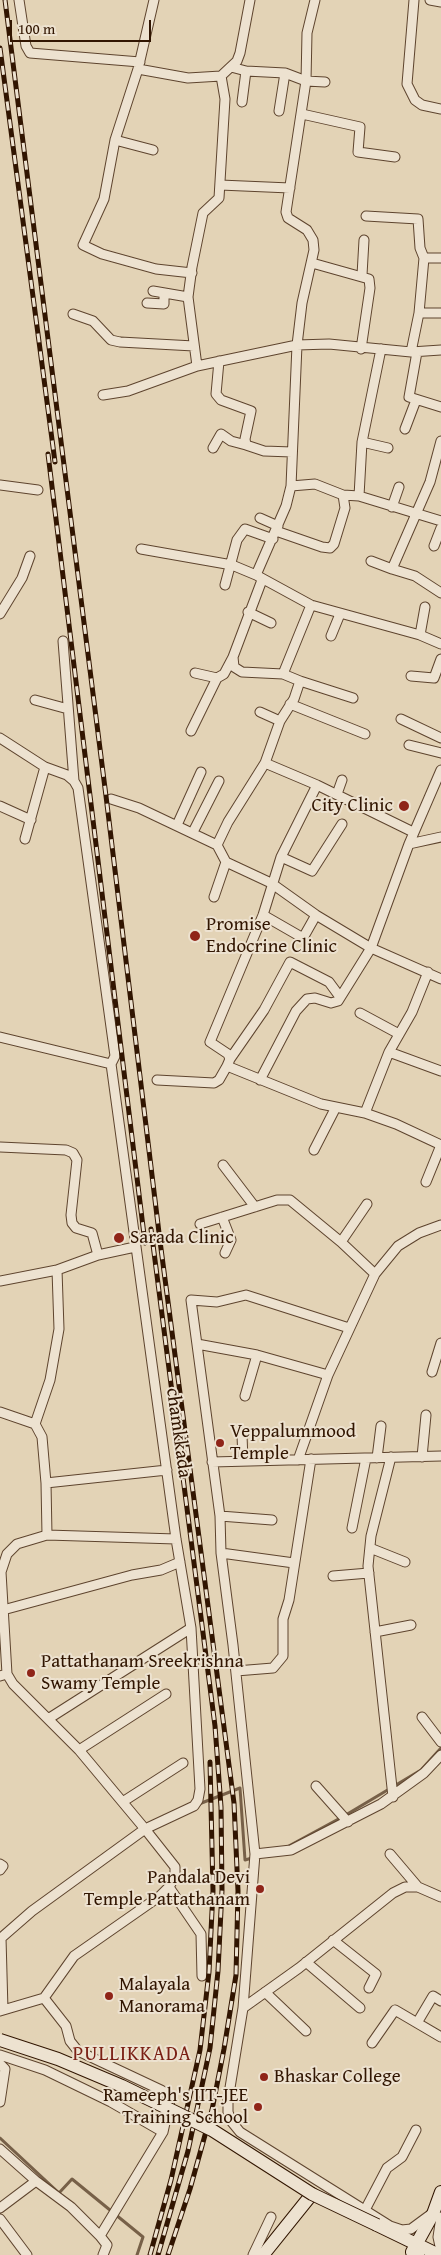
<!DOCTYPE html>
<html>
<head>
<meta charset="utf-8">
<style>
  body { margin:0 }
  #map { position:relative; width:441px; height:2255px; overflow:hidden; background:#e3d3b6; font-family:"Gentium Book Plus",serif }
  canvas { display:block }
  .scale { position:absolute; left:10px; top:20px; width:141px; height:22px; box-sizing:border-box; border:2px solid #311501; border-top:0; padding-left:6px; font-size:15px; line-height:18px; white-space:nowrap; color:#311501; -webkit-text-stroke:4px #ede2d0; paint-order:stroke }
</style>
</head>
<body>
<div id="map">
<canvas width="441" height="2255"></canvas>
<div class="scale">100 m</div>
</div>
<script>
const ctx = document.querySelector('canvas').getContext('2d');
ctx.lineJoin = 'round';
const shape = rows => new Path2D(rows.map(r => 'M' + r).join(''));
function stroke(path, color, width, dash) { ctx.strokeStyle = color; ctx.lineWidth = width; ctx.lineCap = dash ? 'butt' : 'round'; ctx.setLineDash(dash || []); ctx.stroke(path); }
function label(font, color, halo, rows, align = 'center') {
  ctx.font = font + ' "Gentium Book Plus",serif'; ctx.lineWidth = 4; ctx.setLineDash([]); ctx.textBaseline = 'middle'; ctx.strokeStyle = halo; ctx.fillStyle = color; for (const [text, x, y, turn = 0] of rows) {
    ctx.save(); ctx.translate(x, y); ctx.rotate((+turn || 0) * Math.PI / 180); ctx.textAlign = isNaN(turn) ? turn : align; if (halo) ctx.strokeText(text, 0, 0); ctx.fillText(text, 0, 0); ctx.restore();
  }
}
stroke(shape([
  [199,1804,240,1788,245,1860,252,1858],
  [287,1847,344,1816,421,1770,441,1748],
  [0,2138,59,2193,72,2179,143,2237,137,2255]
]), '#776048', 3);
const street = shape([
  [19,0,26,46,30,53,140,62],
  [154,0,138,69,115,140,104,199,83,245,102,254,156,269,192,273],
  [315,0,307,33,306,81,325,82],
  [414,0,407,84,415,100,422,105,441,109],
  [430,0,441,2],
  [231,67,246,71,285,73,306,81,286,212,288,218,307,230,313,240,314,250,302,303,297,345,291,486],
  [138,69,188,78,221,76],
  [242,102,246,71],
  [279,111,285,73],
  [302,114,360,127,358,152,395,157],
  [115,140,153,150],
  [220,185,290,188],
  [366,216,418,219,420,248,424,258],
  [312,263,369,279,370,288,361,349],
  [362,275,364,240],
  [153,291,188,297],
  [147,303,164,304,164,293],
  [419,313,441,313],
  [73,314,93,321,111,340,120,342,194,346],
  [411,352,419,313,424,258,441,258],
  [417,352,409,397,441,407],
  [219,361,216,394,221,400,251,411,245,439,246,445,264,451,292,452],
  [197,366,188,297,192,267,203,213,219,198,225,99,221,76,237,61,240,53,250,0],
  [103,395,128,391,197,366,297,345,329,344,411,352,441,350],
  [405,429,416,400],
  [441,441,430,482,392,569,415,576,441,593],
  [362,442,388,448],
  [213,448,221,434,231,441,246,445],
  [0,485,38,490],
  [359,496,441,521],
  [392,507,399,487],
  [260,518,278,526],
  [276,531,322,547,330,548,334,544,345,508,343,495],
  [434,546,441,528],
  [141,549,232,565,256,575,311,605,420,635,441,644],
  [371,561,392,569],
  [256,575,286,506,291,486,315,484,343,495,359,496,362,442,381,349],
  [225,585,237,540,245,529,273,539],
  [248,612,271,623],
  [0,614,22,578,30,556],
  [420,635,425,607],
  [331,636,340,614],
  [63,641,74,781],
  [195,673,217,678],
  [283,674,311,605],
  [411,676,434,678,441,659],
  [300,681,353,698],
  [35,700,68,709],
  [290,704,365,734],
  [260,712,280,721],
  [401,719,441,738],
  [191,731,217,678,224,674,233,657],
  [0,738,45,767,67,775,74,781,78,788,115,1056,111,1064,0,1037],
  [409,745,441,753],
  [265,763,317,785,281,857,263,915,210,1042,228,1054,230,1059,227,1066,321,1104,365,1113,396,1124,441,1145],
  [317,785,413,832],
  [337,794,342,780],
  [111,799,139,808,217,845,226,862,271,883,316,915,371,948,441,979],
  [0,806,31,820],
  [177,825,201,772],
  [193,832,219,781],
  [25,839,45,767],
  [409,844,441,837],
  [217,845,228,822,265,763,280,721,294,699,300,681,283,674,242,672,234,667,233,657,262,580],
  [281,857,312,871,342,824],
  [214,897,226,862],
  [263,915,303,938,316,915],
  [360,1013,399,1034],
  [389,1052,412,1012,428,972],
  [230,1059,264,1010,290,962,329,982,340,997],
  [157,1080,214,1083,219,1080,227,1066],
  [260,1080,296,1011,307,999,315,998,331,1003,338,1001,371,948,409,844,441,770],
  [365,1113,389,1052,441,1071],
  [0,1147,66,1150,73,1153,77,1160,71,1215,72,1223,76,1228,92,1233,98,1255],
  [314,1150,335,1109],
  [223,1165,255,1207],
  [426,1182,441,1145],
  [222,1217,231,1240,225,1253],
  [200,1224,277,1200,290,1200,341,1242,375,1274],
  [341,1242,367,1204],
  [0,1281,57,1270,98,1255,135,1247],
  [349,1328,246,1295,217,1302,191,1300,220,1516,221,1553,233,1645,255,1854,243,2008,228,2100,228,2112,231,2121,240,2132,390,2226,402,2230,411,2229,430,2215],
  [197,1344,257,1355,328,1375,298,1460],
  [432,1372,441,1343],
  [328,1375,375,1274,398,1246,419,1233,441,1225],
  [245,1396,257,1355],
  [0,1412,35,1424,42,1437,46,1483],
  [35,1424,50,1380,59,1329,57,1270],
  [242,1435,243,1461],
  [391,1457,371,1536,368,1566,393,1797],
  [422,1457,426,1415],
  [377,1458,381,1426],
  [212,1462,441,1456],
  [220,1516,272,1520],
  [352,1528,366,1458],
  [47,1535,176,1539],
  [370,1548,405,1562],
  [221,1553,294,1563],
  [333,1576,369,1573],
  [3,1610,132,1575,161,1570,180,1562],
  [375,1632,411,1625],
  [236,1671,273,1668,283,1656,283,1619,289,1600,311,1459],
  [7,1674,1,1572,7,1554,17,1544,47,1535,46,1483,167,1470],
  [0,1676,7,1674,13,1684,79,1750,145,1829,32,1911,1,1938,3,2010],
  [422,1717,441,1742],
  [48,1719,191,1628],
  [79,1750,166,1694],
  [316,1786,348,1822],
  [124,1801,183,1763],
  [255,1854,291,1850,381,1804,424,1773,441,1755],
  [390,1854,418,1887],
  [0,1864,3,1866,0,1870],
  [169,1887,201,1934,202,1976],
  [333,1940,376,1974,369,1988],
  [306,1962,360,2008],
  [265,1992,306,2031],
  [243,2008,299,1968,393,1893,405,1887,418,1887,441,1897],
  [0,2011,44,1998,74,1956,160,1896,169,1887,175,1876,175,1867,145,1829,194,1806,198,1800,200,1789,191,1628,176,1539,111,1064],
  [417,2023,433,1996,441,2001],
  [372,2043,395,2010,441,2037],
  [0,2055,45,2070,111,2102,163,2132,170,2100,168,2095,161,2090,78,2051,70,2041,66,2026,44,1998],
  [0,2064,5,2069,0,2102],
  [0,2149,36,2181,0,2208],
  [36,2181,71,2207,100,2236,163,2132],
  [365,2210,387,2168,402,2157,416,2130],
  [441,2217,438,2237,441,2251],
  [0,2219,27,2255],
  [100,2236,107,2245,103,2255],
  [253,2255,271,2217]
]);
const secondary = shape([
  [377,2225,439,2255],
  [263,2255,312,2194],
  [418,2255,412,2252,433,2214,441,2192]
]);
stroke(street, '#5e442e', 11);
stroke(secondary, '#311501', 14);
stroke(street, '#ede2d0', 9);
stroke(secondary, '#ede2d0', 12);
const rail = shape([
  [5,0,106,796,160,1241,234,1803,238,1891,236,1975,224,2049,212,2110,190,2189,168,2255],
  [0,48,55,462],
  [48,454,145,1243],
  [151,1229,215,1726,221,1807,222,1890,218,1971,210,2048,188,2151,158,2255],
  [150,2255,171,2180,200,2050,209,1972,213,1891,210,1762]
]);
stroke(rail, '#311501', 5);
stroke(rail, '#ede2d0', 3, [9]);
const secondaryBridge = shape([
  [0,2040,58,2059,122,2086,212,2130,312,2194,377,2225]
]);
stroke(secondaryBridge, '#311501', 14, []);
stroke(secondaryBridge, '#ede2d0', 12);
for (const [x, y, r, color] of [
  [404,806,6,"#8f2418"],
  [195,936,6,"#8f2418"],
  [119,1238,6,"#8f2418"],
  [220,1443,5,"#8f2418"],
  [31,1673,5,"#8f2418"],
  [260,1889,5,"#8f2418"],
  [109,1996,5,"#8f2418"],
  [264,2077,5,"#8f2418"],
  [258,2107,5,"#8f2418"]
]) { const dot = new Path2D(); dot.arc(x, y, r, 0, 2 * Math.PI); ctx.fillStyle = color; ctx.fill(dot); stroke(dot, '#ede2d0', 2); }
label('19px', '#311501', '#ede2d0', [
  ["City Clinic",393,806,"right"],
  ["Promise",206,925],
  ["Endocrine Clinic",206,947],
  ["Sarada Clinic",130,1238],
  ["Veppalummood",230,1432],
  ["Temple",230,1454],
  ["Pattathanam Sreekrishna",41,1662],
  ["Swamy Temple",41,1684],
  ["Pandala Devi",250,1878,"right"],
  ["Temple Pattathanam",250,1900,"right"],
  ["Malayala",119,1985],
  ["Manorama",119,2007],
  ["Bhaskar College",274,2077],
  ["Rameeph's IIT-JEE",248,2096,"right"],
  ["Training School",248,2118,"right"]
], 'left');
label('19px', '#311501', '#ede2d0', [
  ["chamkkada",178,1433,82]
]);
ctx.letterSpacing = '1px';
label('20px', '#7a1f14', '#ede2d0', [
  ["PULLIKKADA",132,2055]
]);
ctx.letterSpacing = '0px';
</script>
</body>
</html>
